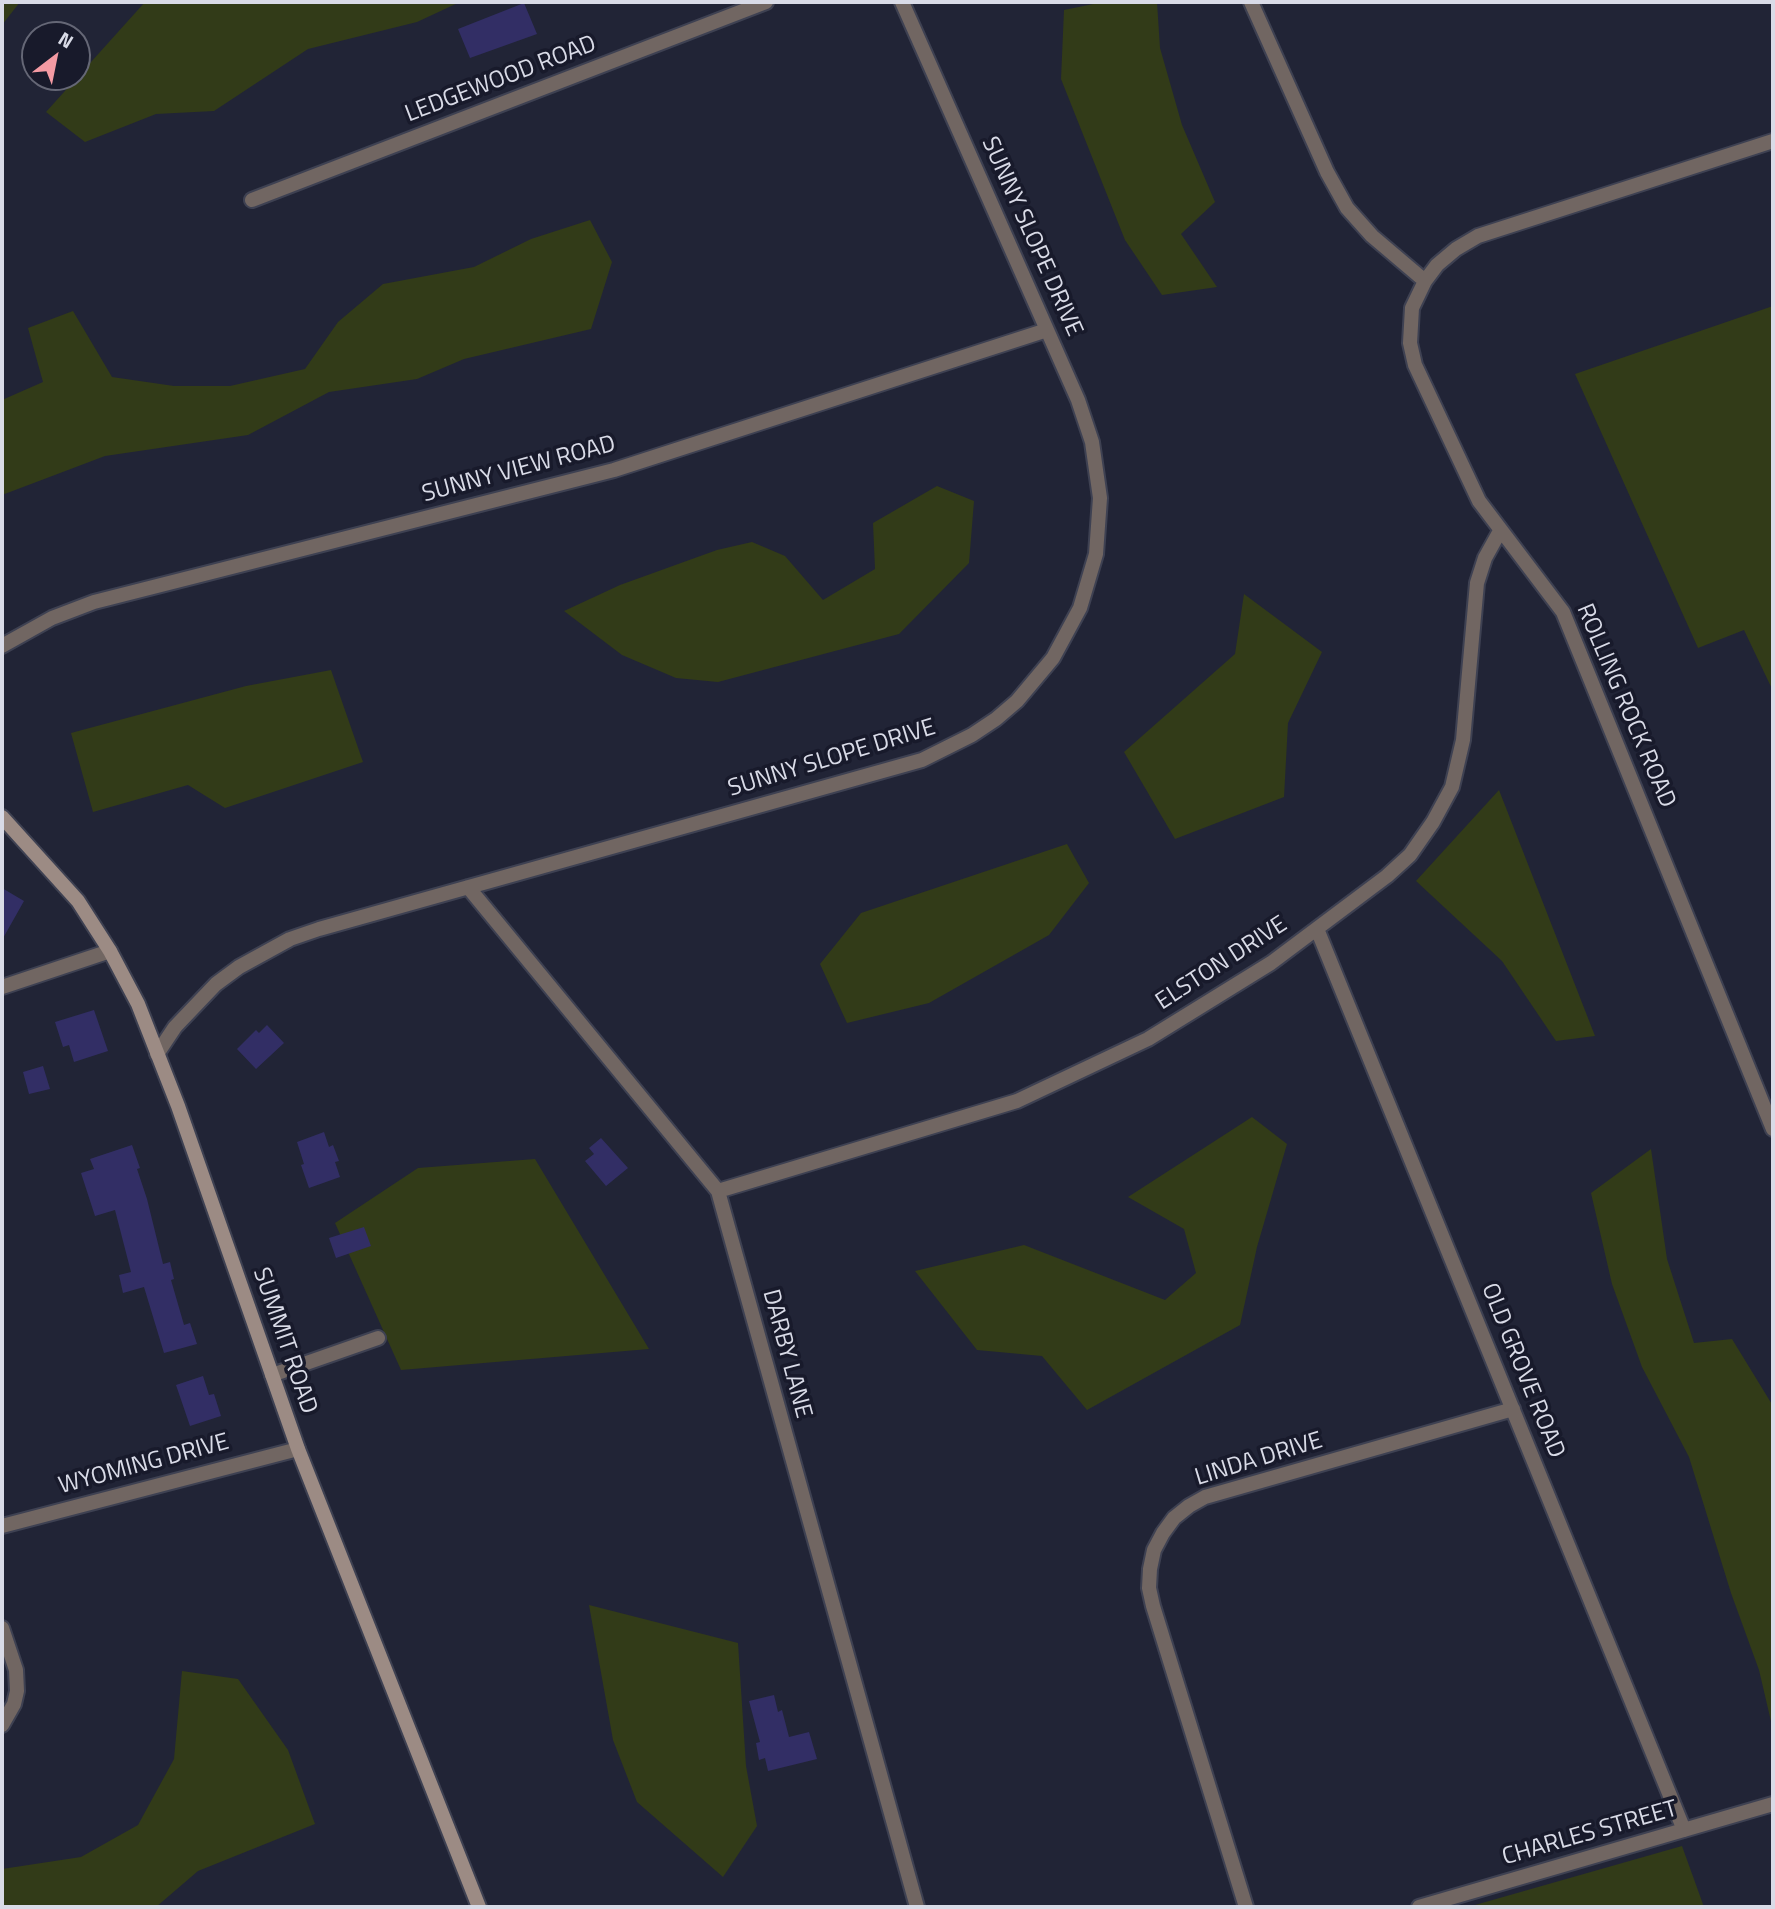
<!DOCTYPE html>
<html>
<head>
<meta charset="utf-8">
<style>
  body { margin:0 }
  #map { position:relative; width:1775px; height:1909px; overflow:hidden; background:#212436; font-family:"Titillium Web",sans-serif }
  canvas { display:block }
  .frame { position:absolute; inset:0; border:4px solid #d9dbe7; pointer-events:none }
  .north { position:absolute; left:21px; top:21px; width:70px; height:70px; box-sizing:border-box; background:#181a2b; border:2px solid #656776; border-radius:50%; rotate:32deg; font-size:19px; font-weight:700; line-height:28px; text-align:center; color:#d9dbe7 }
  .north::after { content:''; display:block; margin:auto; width:24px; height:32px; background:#f49aa3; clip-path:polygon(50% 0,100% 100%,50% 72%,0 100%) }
</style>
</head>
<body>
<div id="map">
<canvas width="1775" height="1909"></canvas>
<div class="frame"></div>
<div class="north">N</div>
</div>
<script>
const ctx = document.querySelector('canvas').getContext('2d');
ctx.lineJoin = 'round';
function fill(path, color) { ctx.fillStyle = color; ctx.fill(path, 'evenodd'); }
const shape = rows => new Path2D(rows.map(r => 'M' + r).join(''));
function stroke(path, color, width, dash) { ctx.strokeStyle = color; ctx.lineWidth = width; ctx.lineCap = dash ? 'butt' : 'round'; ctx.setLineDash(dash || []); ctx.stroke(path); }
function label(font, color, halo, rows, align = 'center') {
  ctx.font = font + ' "Titillium Web",sans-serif'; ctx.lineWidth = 7; ctx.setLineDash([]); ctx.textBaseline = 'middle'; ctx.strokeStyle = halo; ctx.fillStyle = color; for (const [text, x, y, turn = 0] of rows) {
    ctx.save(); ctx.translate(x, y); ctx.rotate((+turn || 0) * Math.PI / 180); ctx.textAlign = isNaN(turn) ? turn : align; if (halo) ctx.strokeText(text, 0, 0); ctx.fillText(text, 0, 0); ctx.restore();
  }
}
fill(shape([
  [2,2,20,2,2,25],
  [145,2,460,2,417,22,308,49,214,111,156,114,85,142,46,112],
  [1103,2,1157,2,1160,48,1182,125,1215,202,1181,234,1217,287,1162,295,1125,240,1061,79,1064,10],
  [590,220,612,262,591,329,464,359,417,379,329,392,248,435,105,456,2,495,2,400,43,382,28,328,73,311,112,377,174,386,230,386,305,369,338,322,383,284,474,267,531,239],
  [1773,306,1773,691,1744,630,1698,648,1575,374],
  [937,486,974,501,969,563,899,634,718,682,676,678,622,655,564,611,620,585,717,550,752,542,785,556,823,600,875,569,873,523],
  [1244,594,1322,652,1288,723,1284,797,1175,839,1124,752,1235,654],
  [331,670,363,762,225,808,188,785,93,812,71,733,246,686],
  [1499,790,1595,1036,1556,1041,1502,961,1416,881],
  [1067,844,1089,883,1049,935,929,1003,847,1023,820,964,861,913],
  [1252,1117,1287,1144,1257,1247,1240,1325,1087,1410,1042,1356,977,1350,915,1271,1024,1245,1165,1300,1196,1273,1184,1229,1128,1197],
  [1651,1149,1667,1259,1694,1343,1732,1339,1773,1406,1773,1730,1759,1670,1731,1593,1689,1457,1642,1367,1612,1284,1591,1193],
  [535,1159,649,1349,401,1370,335,1223,418,1168],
  [589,1605,738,1643,746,1766,757,1826,723,1877,637,1802,613,1740],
  [182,1671,238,1679,288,1750,315,1824,198,1871,156,1907,2,1907,2,1869,81,1857,138,1825,174,1759],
  [1682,1846,1704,1907,1468,1907]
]), '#323b18');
fill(shape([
  [524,3,537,34,470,58,458,29],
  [2,888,24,901,2,940],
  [94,1010,108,1051,74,1062,69,1045,63,1047,55,1022],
  [267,1025,284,1043,256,1069,237,1049,256,1030,259,1033],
  [43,1066,50,1089,29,1094,23,1072],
  [324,1132,329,1147,333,1145,339,1161,335,1162,340,1177,309,1188,301,1165,304,1164,297,1142],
  [601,1138,628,1168,606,1186,585,1161,594,1154,589,1148],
  [132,1145,140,1168,137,1169,147,1199,163,1264,170,1262,174,1279,171,1280,184,1325,190,1323,197,1344,164,1353,144,1287,123,1293,119,1275,131,1272,115,1210,95,1216,81,1173,94,1169,90,1159],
  [364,1227,371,1246,336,1258,329,1238],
  [203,1376,209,1395,214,1394,221,1416,190,1426,176,1385],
  [774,1695,778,1712,782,1710,789,1737,809,1732,817,1759,768,1771,765,1758,759,1760,756,1743,760,1742,749,1701]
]), '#322e65');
const street = shape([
  [1251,2,1327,172,1347,208,1372,236,1425,281],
  [1773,141,1478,236,1456,249,1437,265,1425,281,1412,308,1410,343,1415,365,1479,501,1563,612,1773,1129],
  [252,200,766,2],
  [2,646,52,618,94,602,614,470,1047,330],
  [468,887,718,1191,917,1907],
  [1317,929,1684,1830],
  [2,987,110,951],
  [157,1054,175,1027,216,984,239,967,290,939,319,929,922,760,972,735,996,719,1017,701,1053,658,1080,608,1096,554,1100,498,1092,442,1078,400,902,2],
  [718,1191,1017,1101,1148,1039,1271,963,1387,876,1410,855,1433,822,1452,787,1463,740,1477,583,1485,558,1500,531],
  [272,1375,378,1338],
  [2,1526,298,1449],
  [2,1628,16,1670,17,1691,14,1704,2,1725],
  [1246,1907,1153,1606,1149,1588,1150,1569,1154,1550,1163,1533,1174,1518,1189,1506,1205,1497,1513,1409],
  [1419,1907,1773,1804]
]);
const secondary = shape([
  [2,817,78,901,110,951,138,1004,178,1106,298,1449,479,1907]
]);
stroke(street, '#3e4152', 18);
stroke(secondary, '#3e4152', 18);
stroke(street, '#716662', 14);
stroke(secondary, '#9c8b84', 14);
label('24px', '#d9dbe7', '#181a2b', [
  ["LEDGEWOOD ROAD",501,80,-21],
  ["SUNNY SLOPE DRIVE",1031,237,66],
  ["SUNNY VIEW ROAD",519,470,-15],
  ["ROLLING ROCK ROAD",1625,706,67],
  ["SUNNY SLOPE DRIVE",832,759,-17],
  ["ELSTON DRIVE",1222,964,-33],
  ["SUMMIT ROAD",284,1341,71],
  ["DARBY LANE",786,1354,75],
  ["OLD GROVE ROAD",1522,1371,68],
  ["LINDA DRIVE",1259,1460,-17],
  ["WYOMING DRIVE",144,1465,-15],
  ["CHARLES STREET",1590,1834,-16]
]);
</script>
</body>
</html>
